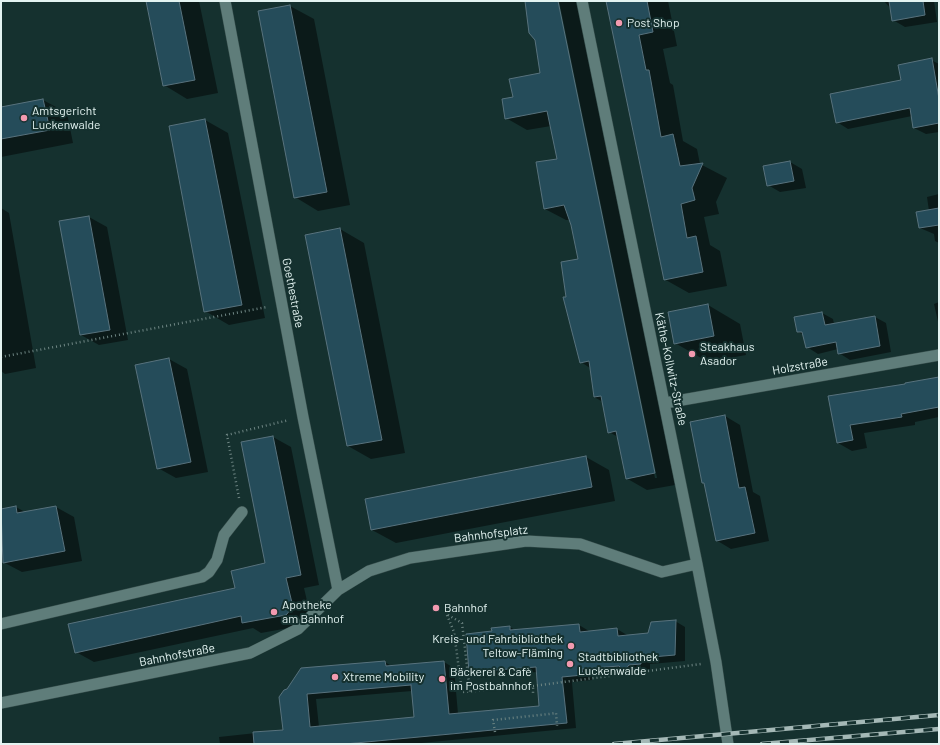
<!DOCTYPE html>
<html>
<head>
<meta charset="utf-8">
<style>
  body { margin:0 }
  #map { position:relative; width:940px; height:745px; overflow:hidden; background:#15312f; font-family:Barlow,sans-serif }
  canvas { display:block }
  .frame { position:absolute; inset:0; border:2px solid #e3f3f1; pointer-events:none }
</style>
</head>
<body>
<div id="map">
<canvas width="940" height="745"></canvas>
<div class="frame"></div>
</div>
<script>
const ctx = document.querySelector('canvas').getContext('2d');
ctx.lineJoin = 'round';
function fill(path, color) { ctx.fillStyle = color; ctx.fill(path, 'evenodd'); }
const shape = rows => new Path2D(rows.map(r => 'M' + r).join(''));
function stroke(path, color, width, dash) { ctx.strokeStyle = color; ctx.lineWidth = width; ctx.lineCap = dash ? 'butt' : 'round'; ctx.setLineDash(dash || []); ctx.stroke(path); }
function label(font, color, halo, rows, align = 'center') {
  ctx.font = font + ' Barlow,sans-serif'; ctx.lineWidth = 4; ctx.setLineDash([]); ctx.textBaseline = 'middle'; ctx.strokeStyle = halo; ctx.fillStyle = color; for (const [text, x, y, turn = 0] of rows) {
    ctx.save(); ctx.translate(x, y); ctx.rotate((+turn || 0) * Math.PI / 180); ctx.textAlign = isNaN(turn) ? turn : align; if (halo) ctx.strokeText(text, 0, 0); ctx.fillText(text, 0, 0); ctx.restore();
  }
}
fill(shape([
  [147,1,199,1,218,93,187,99,164,85],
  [525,1,557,1,655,478,657,478,559,1,576,1,675,485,647,490,626,478,618,437,609,432,603,402,594,397,590,368,581,362,567,297,579,260,570,220,566,220,545,209,558,160,551,126,527,130,506,118,514,98,541,74,536,40],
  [607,1,668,1,677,46,663,49,670,83,673,85,683,141,697,149,700,164,727,178,716,202,719,214,704,217,710,245,720,251,727,286,689,293,664,279],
  [884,1,934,1,937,22,905,27,893,20,891,9],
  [290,6,314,19,350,205,318,211,295,197],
  [931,60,939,64,939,132,926,134,914,128,912,116,848,129,837,122,902,81],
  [43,100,67,113,73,143,1,157,1,108],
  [205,120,228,133,265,318,229,325,205,311],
  [790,162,802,169,806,188,780,192,768,185],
  [939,194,939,243,935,241,934,234,920,228,929,211,927,197],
  [1,208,9,213,36,368,5,374,1,371],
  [89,217,107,227,128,340,99,345,81,335],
  [340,229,364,243,405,453,371,459,348,446,306,236],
  [939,302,939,326,934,304],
  [708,305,740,324,746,355,708,362,675,343],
  [822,313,833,319,834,324,875,317,886,323,891,352,850,360,839,353,838,349,818,354,807,347,804,335,798,332],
  [169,359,187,369,208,472,176,478,158,468],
  [939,379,939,417,915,422,915,425,864,433,867,448,852,451,838,443,829,397],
  [725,416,740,425,753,492,760,496,769,541,731,549,716,540,705,484,703,483],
  [273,437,291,447,319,585,304,588,311,618,305,625,261,633,253,628,94,662,76,652,236,589,266,564],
  [586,457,609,470,615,501,396,543,372,530],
  [16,507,25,512,56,507,74,517,82,561,22,572,3,562,1,549,1,510],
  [675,621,685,627,685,661,650,664,650,669,639,670,635,676,627,671,592,674,592,680,572,682,576,728,411,744,220,744,219,737,284,730,280,697,385,662,393,667,444,662,454,668,458,714,540,707,537,672,480,678,470,672,493,632,510,627,515,630,579,625,589,631,617,629,627,635,648,634],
  [412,691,415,718,319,727,316,699]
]), '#0007');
const building = shape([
  [146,1,179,1,195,80,163,86,146,1],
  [525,1,558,1,655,473,626,479,616,431,608,433,601,396,594,397,589,361,580,363,563,297,566,297,561,262,578,259,571,225,564,205,544,209,536,162,557,159,547,111,505,119,502,99,513,97,509,79,540,73,535,40,529,33,525,1],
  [606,1,647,1,653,32,639,35,646,70,649,70,661,137,673,134,680,166,703,163,692,188,695,200,681,204,687,238,696,236,703,272,664,280,606,1],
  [889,1,923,1,925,15,892,21,889,1],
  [290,5,327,192,294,198,258,11,290,5],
  [932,58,939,99,939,123,913,128,910,108,836,123,830,94,901,80,898,65,932,58],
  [43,99,50,130,1,139,1,107,43,99],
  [205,119,242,305,204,312,169,126,205,119],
  [790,161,794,181,767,186,763,166,790,161],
  [939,208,939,225,919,228,916,212,939,208],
  [89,216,110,330,80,335,59,221,89,216],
  [340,228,382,440,347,446,305,235,340,228],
  [708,304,714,336,674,344,668,312,708,304],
  [822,312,825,325,875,316,880,346,838,354,836,342,806,348,802,332,797,332,794,317,822,312],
  [169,358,191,462,157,469,135,365,169,358],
  [939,377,939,407,901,414,902,417,850,425,853,440,837,443,828,396,905,384,905,383,939,377],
  [725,415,739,488,745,487,755,533,716,541,704,483,702,483,690,422,725,415],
  [273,436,301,575,286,578,293,607,286,615,242,623,241,616,75,653,68,624,235,588,231,571,265,563,241,442,273,436],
  [586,456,592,487,371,530,365,499,586,456],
  [16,506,17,513,56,506,65,551,3,563,1,509,16,506],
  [676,620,675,655,640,658,641,664,629,665,624,671,619,666,582,669,583,675,562,677,567,723,345,744,254,744,253,732,283,730,279,697,284,690,287,689,301,668,385,661,386,666,444,661,449,714,539,706,536,667,469,672,466,634,492,631,491,628,510,626,510,630,579,624,580,632,617,628,618,636,648,633,651,622,676,620],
  [411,685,414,717,310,727,307,694,411,685]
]);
fill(building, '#254c5a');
stroke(building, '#58727d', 1);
const service = shape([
  [1,624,202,577,209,572,217,560,224,535,242,512]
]);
const minor = shape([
  [225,1,303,417,338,590],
  [582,1,697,564,716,662,728,744],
  [665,403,939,355],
  [1,703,250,653,298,629,338,590,369,571,410,558,526,541,580,544,662,572,697,564]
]);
stroke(service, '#364d4b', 12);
stroke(minor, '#364d4b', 12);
stroke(shape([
  [1,357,267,307],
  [239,498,227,435,289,420],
  [447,615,454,632,462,692,533,686,533,695],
  [448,615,462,623,470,692],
  [533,686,701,664],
  [495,732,493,720,549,714,556,713,557,726]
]), '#6e8583', 2.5, [1, 3]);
stroke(service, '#5f7d7a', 11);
stroke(minor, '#5f7d7a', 11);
const rail = shape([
  [614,744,939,715],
  [762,744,939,729]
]);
stroke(rail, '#a4b8b6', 4.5);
stroke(rail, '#15312f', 3, [9]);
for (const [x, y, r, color] of [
  [619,23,4,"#f29ab0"],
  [24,118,4,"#f29ab0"],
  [692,354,4,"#f29ab0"],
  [436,608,4,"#f29ab0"],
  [274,612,4,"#f29ab0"],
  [571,646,4,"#f29ab0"],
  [570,664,4,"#f29ab0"],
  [335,677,4,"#f29ab0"],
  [442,679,4,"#f29ab0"]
]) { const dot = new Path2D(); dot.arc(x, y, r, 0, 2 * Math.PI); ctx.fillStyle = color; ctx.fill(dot); stroke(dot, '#15312f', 1.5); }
label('12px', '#e3f3f1', '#15312f', [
  ["Post Shop",627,23],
  ["Amtsgericht",32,111],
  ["Luckenwalde",32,125],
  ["Steakhaus",700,347],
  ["Asador",700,361],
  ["Apotheke",282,605],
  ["am Bahnhof",282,619],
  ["Bahnhof",444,608],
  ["Kreis- und Fahrbibliothek",563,639,"right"],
  ["Teltow-Fläming",563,653,"right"],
  ["Stadtbibliothek",578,657],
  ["Luckenwalde",578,671],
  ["Bäckerei & Cafè",450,672],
  ["im Postbahnhof",450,686],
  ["Xtreme Mobility",343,677]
], 'left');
label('12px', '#e3f3f1', '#15312f', [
  ["Goethestraße",293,293,79],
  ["Holzstraße",800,366,-10],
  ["Käthe-Kollwitz-Straße",671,369,78],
  ["Bahnhofsplatz",491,534,-7],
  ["Bahnhofstraße",177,655,-11]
]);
</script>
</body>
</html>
